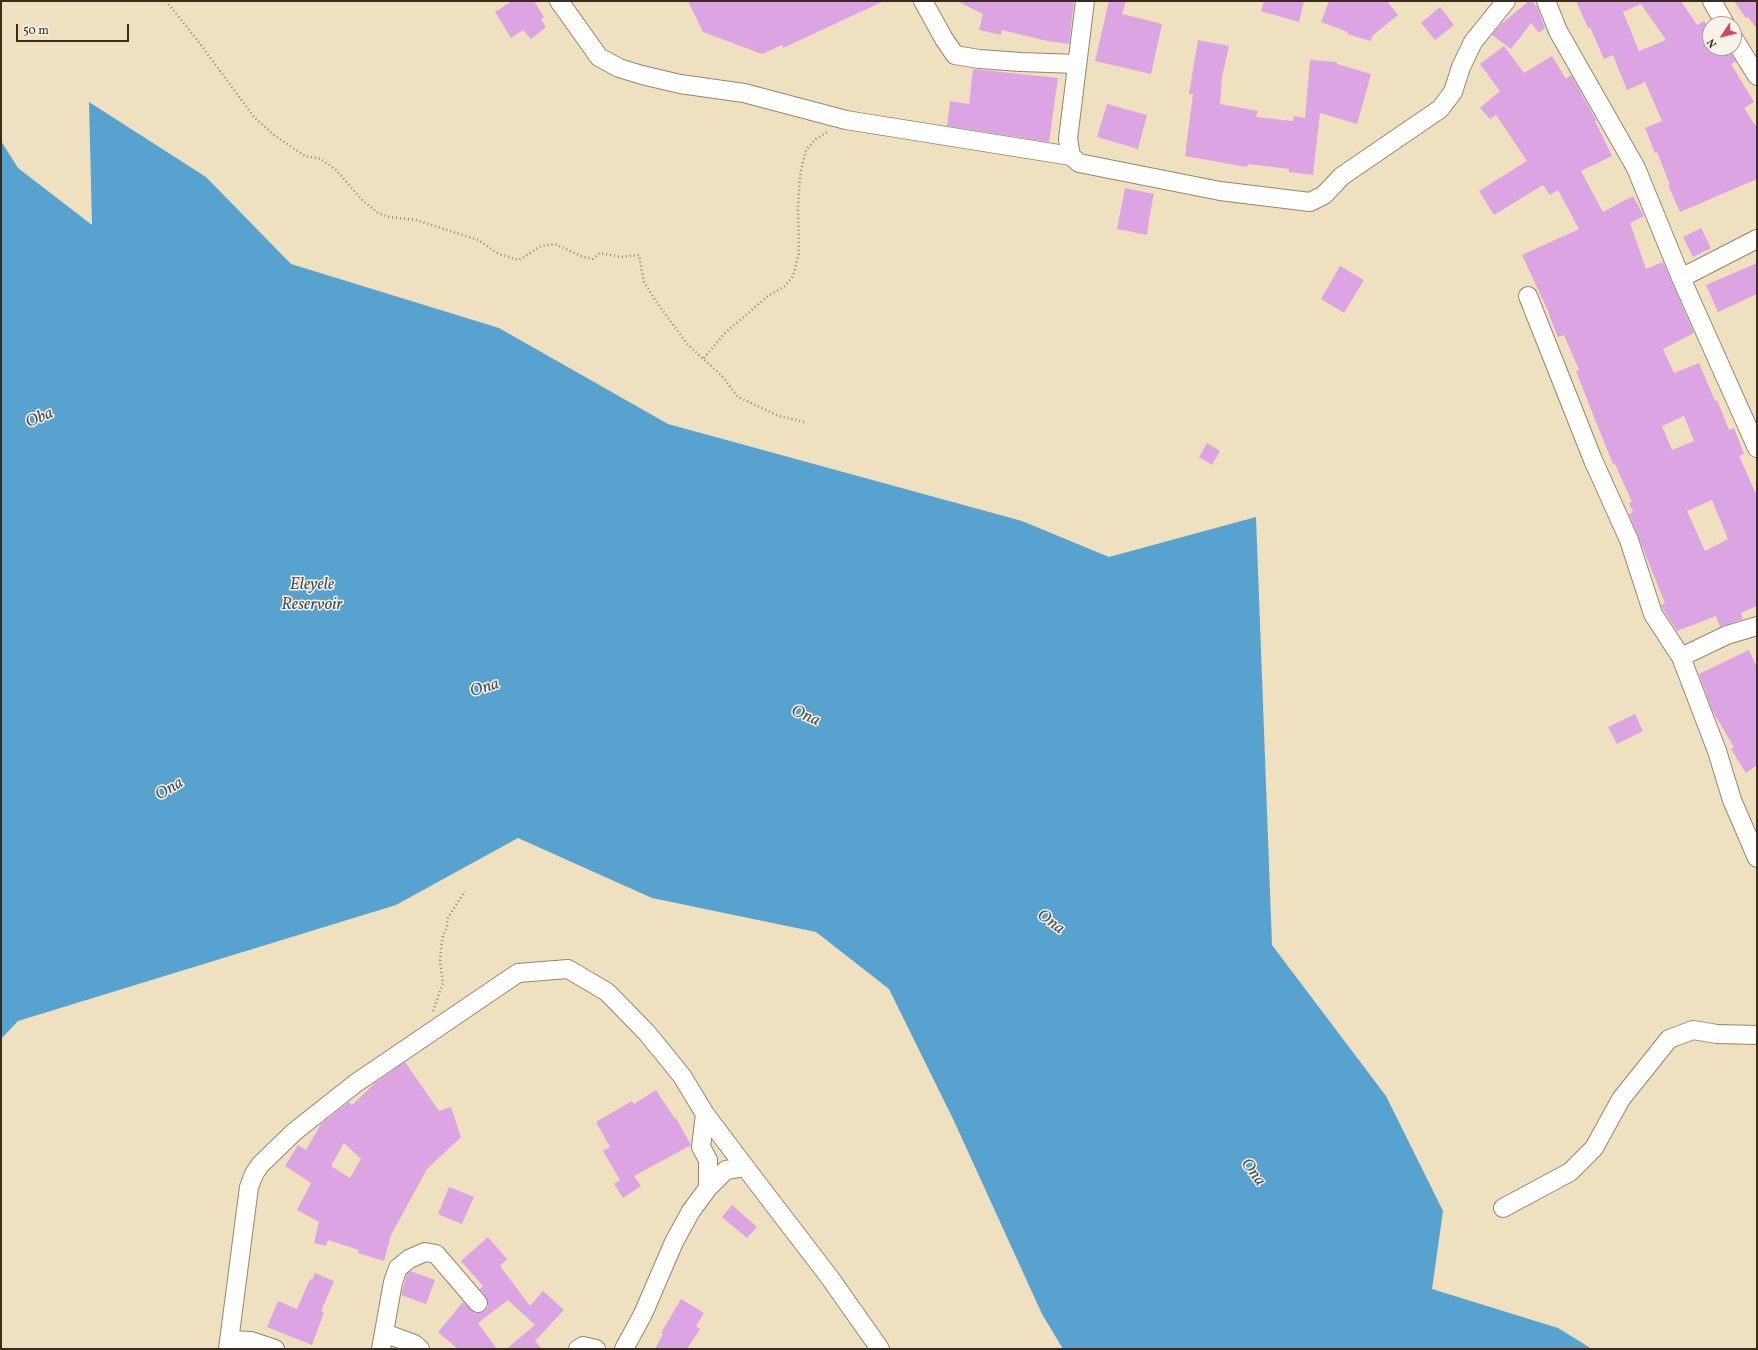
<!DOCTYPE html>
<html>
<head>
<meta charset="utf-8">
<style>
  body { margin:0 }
  #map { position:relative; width:1758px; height:1350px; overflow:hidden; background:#efe0c0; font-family:Vollkorn,serif }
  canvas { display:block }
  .frame { position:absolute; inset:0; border:2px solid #3b2a1e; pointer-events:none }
  .north { position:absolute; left:1702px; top:16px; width:40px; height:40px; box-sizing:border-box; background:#f7f3e8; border:1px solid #aca397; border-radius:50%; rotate:235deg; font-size:11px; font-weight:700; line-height:16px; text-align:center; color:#3b2a1e }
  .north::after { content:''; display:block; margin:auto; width:14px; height:18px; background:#d1495b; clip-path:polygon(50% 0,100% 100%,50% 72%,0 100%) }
  .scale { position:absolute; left:16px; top:24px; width:113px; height:18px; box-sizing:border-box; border:2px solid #3b2a1e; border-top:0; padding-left:5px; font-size:12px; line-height:14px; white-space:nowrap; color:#3b2a1e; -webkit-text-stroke:3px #f7f3e8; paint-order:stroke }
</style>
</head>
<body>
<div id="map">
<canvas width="1758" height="1350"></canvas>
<div class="frame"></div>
<div class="north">N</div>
<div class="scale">50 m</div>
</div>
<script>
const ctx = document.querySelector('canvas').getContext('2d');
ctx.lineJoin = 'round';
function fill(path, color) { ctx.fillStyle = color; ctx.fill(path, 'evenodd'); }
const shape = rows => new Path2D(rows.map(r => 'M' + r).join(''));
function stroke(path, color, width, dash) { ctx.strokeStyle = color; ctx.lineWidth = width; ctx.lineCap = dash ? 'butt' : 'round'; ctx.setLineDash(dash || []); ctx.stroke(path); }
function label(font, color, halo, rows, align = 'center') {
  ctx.font = font + ' Vollkorn,serif'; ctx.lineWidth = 3; ctx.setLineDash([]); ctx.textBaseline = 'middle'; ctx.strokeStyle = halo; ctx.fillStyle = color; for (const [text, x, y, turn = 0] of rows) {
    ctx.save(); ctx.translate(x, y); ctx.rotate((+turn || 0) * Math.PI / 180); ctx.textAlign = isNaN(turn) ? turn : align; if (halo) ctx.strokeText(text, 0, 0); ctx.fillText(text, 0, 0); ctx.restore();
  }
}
fill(shape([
  [89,102,206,177,291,264,499,328,668,424,1022,521,1109,557,1256,517,1272,945,1386,1096,1443,1211,1432,1289,1558,1328,1592,1349,1063,1349,1042,1314,954,1121,889,989,816,932,652,898,518,838,396,905,18,1021,1,1039,1,141,18,168,92,225]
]), '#58a2cf');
fill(shape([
  [512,1,534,1,544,17,541,19,546,27,531,39,523,30,511,38,495,12],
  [688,1,884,1,783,48,782,45,762,54,703,32],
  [957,1,1074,1,1069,44,1047,41,1002,30,1001,35,979,30,983,14],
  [1109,1,1126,1,1122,14,1162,24,1151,74,1095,61],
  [1264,1,1304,1,1299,22,1261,11],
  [1329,1,1387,1,1398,15,1372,36,1371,41,1347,34,1348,32,1321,22],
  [1529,1,1532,1,1537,7,1545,28,1539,33,1531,23,1511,49,1492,35,1500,25],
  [1576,1,1681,1,1697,25,1704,21,1710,30,1710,48,1727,48,1736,61,1731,64,1754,102,1744,108,1757,128,1757,179,1680,212,1668,185,1670,185,1657,152,1655,153,1645,128,1662,121,1645,82,1627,90,1613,55,1604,59,1590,27,1588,28],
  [1641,4,1666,40,1639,51,1623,12],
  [1734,1,1757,1,1757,29,1748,17,1746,18],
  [1440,7,1454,25,1435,40,1421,23],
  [1198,40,1229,46,1222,77,1220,104,1258,111,1256,117,1293,121,1294,116,1305,118,1310,60,1337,62,1337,64,1371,74,1357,124,1320,113,1313,175,1289,172,1289,169,1248,164,1247,167,1185,156,1193,94,1189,94],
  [1504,46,1524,73,1552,56,1566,79,1571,75,1596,120,1595,121,1612,156,1581,171,1603,212,1633,196,1644,216,1630,223,1646,269,1663,262,1694,333,1663,349,1674,373,1699,363,1715,401,1717,400,1729,430,1734,428,1744,454,1739,456,1757,496,1757,606,1741,613,1743,619,1720,627,1716,616,1677,631,1663,609,1661,605,1665,603,1629,514,1633,512,1629,503,1632,502,1615,464,1613,464,1594,417,1576,371,1579,370,1564,335,1558,337,1549,315,1550,315,1522,255,1579,229,1558,190,1550,195,1543,185,1494,215,1479,191,1527,161,1496,115,1490,119,1480,108,1500,91,1480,64],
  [1684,416,1694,441,1672,450,1662,426],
  [1712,500,1728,539,1705,551,1687,511],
  [973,69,1058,78,1049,142,947,126,950,101,969,104],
  [1107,104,1147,115,1138,149,1097,137],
  [1125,188,1154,194,1149,219,1147,235,1117,229],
  [1701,228,1711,248,1693,257,1683,237],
  [1757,263,1757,294,1718,312,1706,285],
  [1340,266,1364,280,1344,313,1321,299],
  [1207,443,1220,451,1212,465,1199,457],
  [1749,650,1757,667,1757,765,1746,773,1731,749,1734,747,1712,710,1699,674],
  [1635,714,1643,731,1617,744,1608,727],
  [405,1062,439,1111,451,1107,461,1137,427,1169,391,1235,384,1261,358,1253,359,1250,328,1240,326,1246,314,1243,319,1222,297,1210,311,1183,285,1166,298,1145,306,1150,321,1124,349,1102,352,1105,375,1083],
  [344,1143,361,1159,350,1178,331,1166],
  [656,1090,675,1119,676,1118,691,1145,634,1176,641,1186,623,1198,614,1184,620,1180,603,1151,610,1147,596,1122,632,1101,634,1104],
  [449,1187,474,1197,462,1224,438,1214],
  [732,1205,757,1227,747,1238,722,1217],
  [488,1237,507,1259,500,1266,530,1306,543,1291,564,1310,535,1341,542,1349,506,1349,535,1325,508,1300,478,1323,497,1349,458,1349,438,1332,463,1302,475,1313,485,1311,488,1307,488,1301,480,1289,483,1286,461,1261],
  [410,1271,435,1280,426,1304,401,1295,407,1274],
  [315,1273,334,1281,321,1311,324,1312,312,1345,267,1327,278,1301,297,1309,310,1279,312,1280],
  [681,1299,704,1313,696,1326,700,1329,687,1349,655,1349,663,1334,661,1333]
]), '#dda4e4');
const minor = shape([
  [559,1,599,57,619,68,642,75,680,84,744,93,846,120,1071,156,1079,163,1220,191,1310,202,1324,195,1342,176,1440,109,1453,92,1461,67,1473,42,1506,1],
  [923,1,944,39,955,55,979,59,1021,62,1077,64],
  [1546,1,1558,31,1636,168,1681,278,1757,448],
  [1712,1,1725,24],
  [1734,39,1757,76],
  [1071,156,1068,139,1085,1],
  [1681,278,1757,239],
  [1528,296,1593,460,1629,540,1653,614,1681,657,1717,751,1732,800,1757,858],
  [1681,657,1727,635,1757,626],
  [705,1114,701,1147,708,1160,708,1188],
  [1503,1208,1570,1172,1594,1148,1621,1099,1669,1039,1693,1030,1717,1034,1757,1035],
  [384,1333,414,1344,420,1349],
  [230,1340,251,1341,275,1349],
  [228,1349,249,1187,254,1174,260,1165,294,1132,356,1083,518,973,568,969,607,992,647,1033,682,1076,705,1114,745,1167],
  [381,1349,393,1282,398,1268,409,1259,425,1252,436,1254,478,1303],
  [578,1349,583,1346,596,1349],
  [624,1349,643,1314,674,1242,691,1211,708,1188,726,1170,745,1167,830,1278,880,1349]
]);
stroke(minor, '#95856f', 20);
stroke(shape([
  [166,1,198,41,254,117,274,135,305,156,321,159,336,170,363,201,378,213,389,217,416,220,478,240,499,254,519,260,541,246,555,244,581,256,593,259,600,253,621,257,639,255,644,282,655,300,688,345,722,376,738,397,779,416,804,422],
  [704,358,725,333,768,296,785,286,793,276,799,253,798,208,800,175,806,150,816,139,827,132],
  [433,1011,443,983,440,962,441,948,443,935,447,928,447,919,465,891]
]), '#95856f', 2.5, [1, 3]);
stroke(minor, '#fff', 18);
label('italic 17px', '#45545c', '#f7f3e8', [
  ["Oba",40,419,-23],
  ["Eleyele",312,586],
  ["Reservoir",312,606],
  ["Ona",485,689,-17],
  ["Ona",805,717,23],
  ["Ona",170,790,-31],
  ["Ona",1050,923,36],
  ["Ona",1252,1173,54]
]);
</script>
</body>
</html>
